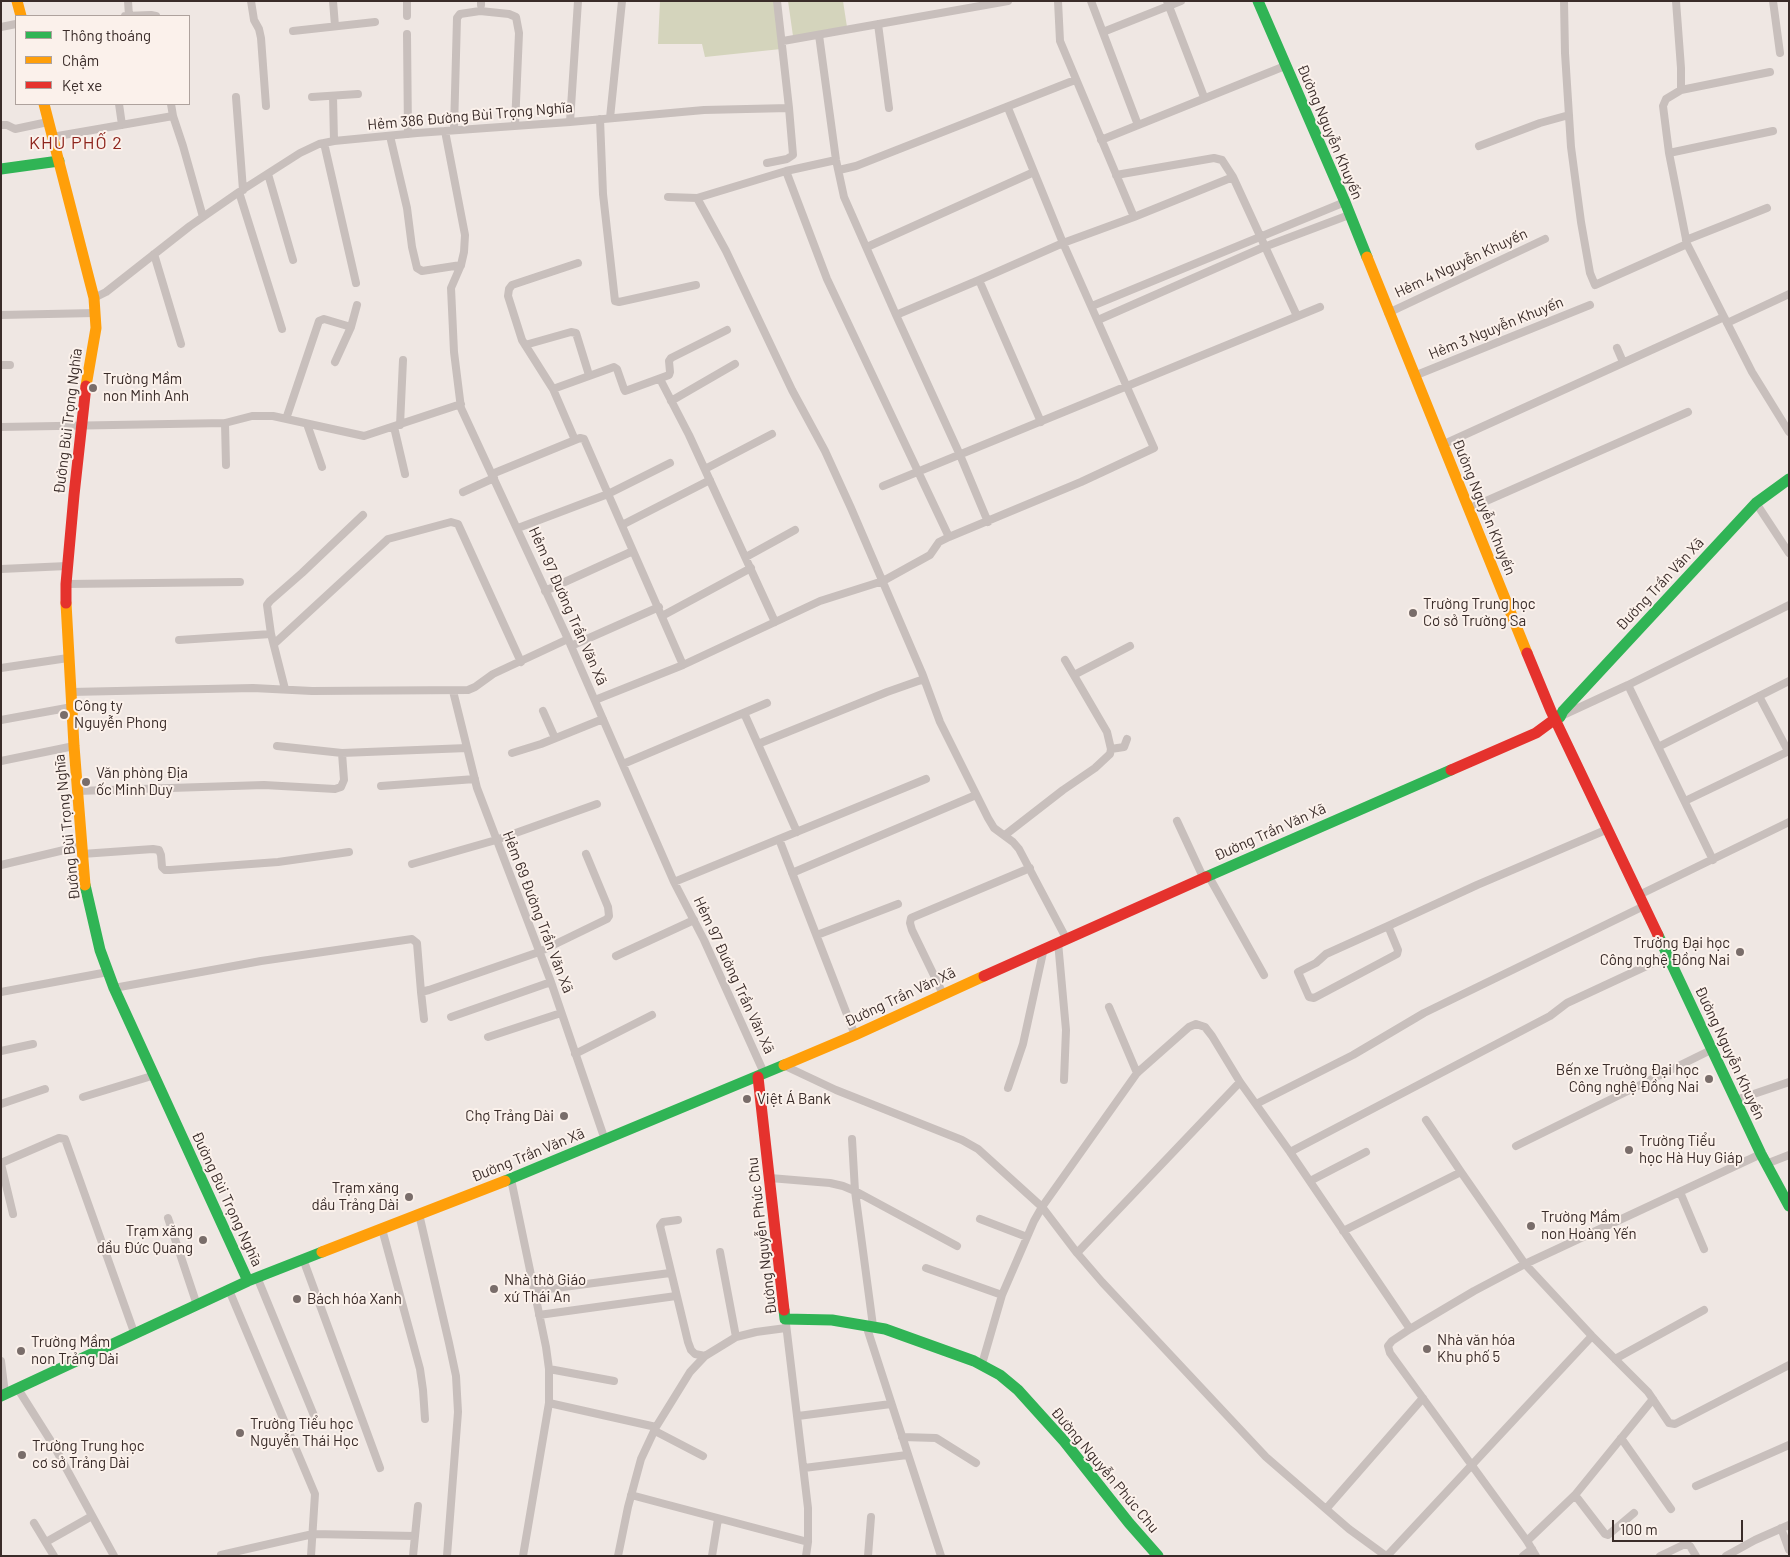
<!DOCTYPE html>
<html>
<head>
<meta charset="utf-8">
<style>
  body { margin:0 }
  #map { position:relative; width:1790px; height:1557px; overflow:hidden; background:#efe7e3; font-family:Barlow,sans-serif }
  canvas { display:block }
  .frame { position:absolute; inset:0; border:2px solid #3a2c29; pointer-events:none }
  .legend { position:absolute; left:15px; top:15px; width:175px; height:90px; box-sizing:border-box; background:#fbf1eb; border:1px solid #aea29d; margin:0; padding:6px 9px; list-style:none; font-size:15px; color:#3a2c29 }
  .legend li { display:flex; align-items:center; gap:10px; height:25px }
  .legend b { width:25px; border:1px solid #aea29d }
  .scale { position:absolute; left:1612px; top:1520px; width:131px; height:22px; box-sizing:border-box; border:2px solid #3a2c29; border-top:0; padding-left:6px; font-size:15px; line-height:18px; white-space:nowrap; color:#3a2c29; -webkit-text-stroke:4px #fbf1eb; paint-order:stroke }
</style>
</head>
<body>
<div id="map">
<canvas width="1790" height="1557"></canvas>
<div class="frame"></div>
<ul class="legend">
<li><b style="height:6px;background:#30b455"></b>Thông thoáng</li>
<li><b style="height:6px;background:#ff9f0a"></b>Chậm</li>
<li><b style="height:6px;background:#e5322d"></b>Kẹt xe</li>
</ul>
<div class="scale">100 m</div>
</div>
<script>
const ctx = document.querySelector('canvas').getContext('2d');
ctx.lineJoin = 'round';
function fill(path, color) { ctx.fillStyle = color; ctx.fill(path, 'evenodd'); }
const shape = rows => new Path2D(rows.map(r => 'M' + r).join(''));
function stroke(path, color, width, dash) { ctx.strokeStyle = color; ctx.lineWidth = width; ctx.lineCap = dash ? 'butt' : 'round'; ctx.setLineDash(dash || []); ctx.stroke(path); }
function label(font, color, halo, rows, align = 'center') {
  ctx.font = font + ' Barlow,sans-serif'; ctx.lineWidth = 4; ctx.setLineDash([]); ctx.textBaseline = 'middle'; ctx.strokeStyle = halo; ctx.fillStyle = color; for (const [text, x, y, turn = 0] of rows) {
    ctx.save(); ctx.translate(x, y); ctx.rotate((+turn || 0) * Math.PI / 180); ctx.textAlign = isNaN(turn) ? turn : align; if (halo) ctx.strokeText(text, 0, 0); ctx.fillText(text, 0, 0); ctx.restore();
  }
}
fill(shape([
  [660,1,774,1,781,49,705,57,702,44,658,44],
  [788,1,843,1,847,27,793,36]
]), '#d4d4bc');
stroke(shape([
  [128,1,129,16],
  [251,1,254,20,259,29,261,38,266,106],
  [333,1,335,26],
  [1058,1,1060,41,1134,217],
  [1091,1,1138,125],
  [1167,1,1204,97],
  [1564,1,1565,53,1571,147,1581,222,1590,273,1595,285,1687,244],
  [1676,1,1681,68,1681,90,1666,99,1663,106,1669,153,1687,244,1752,372,1789,432],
  [1773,1,1780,53],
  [481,5,481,1],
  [125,16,151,15,156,16],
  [407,16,407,1],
  [878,24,889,108],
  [1,27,16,24],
  [293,31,375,22],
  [1103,32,1181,1],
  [407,34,408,134],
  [819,35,836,160,844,197,896,315,960,455,988,522],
  [783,41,1008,1],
  [1681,90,1770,72],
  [333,96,334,141],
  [236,97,243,190],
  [312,97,358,94],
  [119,104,122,125],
  [171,104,173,116,183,146,203,217],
  [610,118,622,1],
  [600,119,603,194,615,301,619,302,696,285],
  [570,122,578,1],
  [1,125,7,125,15,129,48,122],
  [454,130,457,18,460,14,480,11,509,14,516,17,519,33,515,125],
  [445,131,465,235,464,252,461,265,451,288,454,352,461,408,568,639,674,882,704,940,764,1073],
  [390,136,407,208,412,247,417,268,422,271,461,265],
  [52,137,173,116],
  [1101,140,1285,66],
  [324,143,356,283],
  [1479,146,1540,123,1569,115],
  [1669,153,1773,131],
  [767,163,787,159,793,155,789,108],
  [839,170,856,166,1075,80],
  [786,171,827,279,949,537],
  [268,174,293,260],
  [1116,175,1214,158,1222,160,1233,177,1297,316],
  [239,192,282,329],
  [668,197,697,198,726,251,792,390,825,451,851,508,922,673,940,722,988,818,994,828,1013,842,1019,849,1066,938],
  [697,198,786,171,836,160],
  [1686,240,1767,208],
  [867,247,1034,172],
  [154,254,181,344],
  [979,280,1041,422],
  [94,298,106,292,190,226,239,192,300,153,319,144,334,141,417,133,570,122,704,110,789,108,777,1],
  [1092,306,1345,202],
  [1388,313,1545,239],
  [1,315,95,313],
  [896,315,979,280,1063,243,1134,217,1233,177],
  [1098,320,1264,247,1349,215],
  [1727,323,1789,294],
  [525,345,571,332,576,333,589,375],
  [1617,348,1623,362],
  [335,362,351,327,357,305],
  [1,365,10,365],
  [1414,376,1590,305],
  [660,379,689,435,775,622],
  [553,389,614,367,617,369,624,389,625,391,628,390,669,375,670,372,669,361,671,358,727,330],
  [671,401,735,364],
  [286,419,319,321,324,319,351,327],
  [225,423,226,465],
  [307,424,322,467],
  [400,425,403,360],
  [1,427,225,423,252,416,273,416,364,436,461,404],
  [394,427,405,474],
  [575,440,553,389,522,340,508,296,509,289,512,285,578,263],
  [1442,445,1724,317],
  [705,469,772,434],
  [492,474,580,438,584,439,683,665],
  [883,486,1320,307],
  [463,492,494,478],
  [1756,503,1789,553],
  [1468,509,1688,412],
  [622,525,710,480],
  [518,528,608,494,670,463],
  [746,557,795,530],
  [1,569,67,566],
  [66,584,240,582],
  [545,591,633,551],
  [662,616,751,568],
  [179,640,271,634],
  [274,644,388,539,451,522,458,524,521,662],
  [571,646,659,607],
  [1,668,68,658],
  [1074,675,1130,646],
  [1628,685,1713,860],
  [285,689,271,634,267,605,270,601,302,573,363,515],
  [453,691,477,788,551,982,605,1140],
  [71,692,253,688,312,691,468,690,475,687,493,674,568,639],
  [1759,696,1788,751],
  [595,700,683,665,820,601,883,581,930,555,939,542,949,537,1081,482,1154,448,1063,243,1008,108],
  [543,711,555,738],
  [744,713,797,832],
  [1561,716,1628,685,1789,605],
  [1,720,72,707],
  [758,744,887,692,924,679],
  [277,746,342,753],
  [1658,747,1789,681],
  [1111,749,1124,747,1127,739],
  [512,753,541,744,603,719],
  [1,761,74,746],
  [623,764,767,703],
  [381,786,475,779],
  [77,791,264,785,335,789,341,787,344,780,342,753,467,748],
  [1685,801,1789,751],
  [1177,821,1203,877],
  [1005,835,1063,790,1095,768,1110,754,1111,749,1107,732,1065,660],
  [779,839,855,1035],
  [82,854,153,849,159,850,161,855,162,867,165,870,170,870,278,862,349,852],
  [412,864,496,840,597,804],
  [1,865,81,846],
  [792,873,976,795],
  [1208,875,1264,975],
  [674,882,926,779],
  [1639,895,1789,822],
  [1388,926,1398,950,1397,954,1314,998,1309,997,1298,972,1316,963,1326,954,1388,926,1477,885,1608,829],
  [817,935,898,904],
  [1058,942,1066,1030,1064,1080],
  [616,956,694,920],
  [114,988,261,961,412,939,417,943,421,992,429,990,539,952,607,919,609,916,608,907,586,854],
  [1,992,108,972],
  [421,992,424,1019],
  [943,994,912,930,910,923,911,918,1030,868],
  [1109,1007,1137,1073],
  [451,1017,551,982],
  [488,1037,561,1013],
  [1,1051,33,1044],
  [575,1054,652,1015],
  [783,1065,836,1090,962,1140,978,1149,1042,1207,1077,1253,1102,1282,1266,1457,1349,1529,1386,1556],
  [1008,1088,1023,1044,1044,948],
  [83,1097,155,1075],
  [1736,1100,1789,1082],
  [1,1104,45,1089],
  [1256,1104,1353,1055,1424,1013,1644,906],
  [1426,1120,1461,1172,1525,1264,1592,1336,1648,1392,1669,1423,1675,1424,1789,1365],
  [852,1139,855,1191,873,1326],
  [1516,1146,1713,1049],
  [1290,1152,1550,1016,1567,1003,1668,956],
  [1,1163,59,1138,65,1139,135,1335],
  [1,1164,13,1214],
  [1766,1164,1789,1155],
  [770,1178,830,1183,843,1186,855,1191,957,1246],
  [511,1179,546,1347,549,1369,549,1403,523,1556],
  [1310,1181,1366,1152],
  [1680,1192,1704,1249],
  [419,1214,449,1343,456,1376,458,1412,447,1556],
  [168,1218,197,1305],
  [980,1219,1027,1237],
  [678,1220,663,1222,660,1226,688,1342,691,1350,695,1354,705,1356],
  [382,1229,420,1369,423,1390,425,1419],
  [1343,1231,1461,1172],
  [720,1252,736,1337],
  [1077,1253,1240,1082],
  [303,1259,380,1468],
  [926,1268,1002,1295],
  [257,1277,315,1418],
  [229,1290,315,1494,311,1556],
  [533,1291,670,1273],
  [539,1315,676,1296],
  [786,1324,808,1508,808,1542,806,1556],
  [866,1325,941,1556],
  [1615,1359,1704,1310],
  [1,1361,5,1394],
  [982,1364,1002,1295,1034,1221,1042,1207,1137,1073,1189,1027,1196,1024,1205,1027,1212,1036,1240,1082,1290,1152,1410,1329],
  [549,1369,614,1381],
  [18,1389,54,1446,114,1556],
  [549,1403,656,1427],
  [798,1416,891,1404],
  [655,1431,703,1456],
  [902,1437,936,1438,976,1463],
  [1621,1438,1671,1509],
  [804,1468,907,1455],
  [1696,1486,1789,1445],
  [631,1495,808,1542],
  [1575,1495,1605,1534,1608,1535,1634,1513],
  [1326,1509,1423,1398],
  [34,1523,54,1556],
  [1781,1528,1789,1550],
  [1527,1541,1575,1495,1653,1399],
  [46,1542,92,1516],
  [221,1555,313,1534,415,1536],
  [413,1556,418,1506],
  [618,1556,628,1507,641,1459,656,1427,690,1372,705,1356,736,1337,756,1332,786,1328],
  [712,1556,718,1519],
  [868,1556,871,1517],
  [1387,1556,1592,1336],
  [1523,1556,1532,1549],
  [1536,1556,1527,1541,1390,1353,1388,1346,1392,1341,1410,1329,1474,1291,1525,1264,1761,1154],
  [1660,1556,1683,1545,1687,1545,1690,1546,1696,1556],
  [1726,1556,1755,1540,1789,1525]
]), '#c8bfbc', 8);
stroke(shape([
  [1258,1,1345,202,1367,257],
  [1,169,59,161],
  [1560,717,1563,711,1756,503,1789,479],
  [1206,877,1451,770],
  [85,885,100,950,114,988,248,1281],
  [1658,935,1761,1154,1789,1206],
  [505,1181,784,1065],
  [784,1310,785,1319,832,1320,885,1329,974,1361,1000,1375,1018,1390,1064,1441,1129,1523,1158,1556],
  [1,1396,248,1281,322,1252]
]), '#30b455', 11);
stroke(shape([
  [17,1,21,16],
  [44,104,94,298,96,328,86,386],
  [1367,257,1527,653],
  [66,603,74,746,85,885],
  [784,1065,855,1035,984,976],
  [322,1252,505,1181]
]), '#ff9f0a', 11);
stroke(shape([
  [66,603,66,584,74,495,86,386],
  [1527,653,1551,711,1658,935],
  [1451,770,1536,733,1555,719],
  [984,976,1206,877],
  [758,1077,784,1310]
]), '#e5322d', 11);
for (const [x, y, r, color] of [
  [93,388,5,"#796d6a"],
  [1413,613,5,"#796d6a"],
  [64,715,5,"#796d6a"],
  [86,782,5,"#796d6a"],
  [1740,952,5,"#796d6a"],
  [1709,1079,5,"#796d6a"],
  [747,1099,5,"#796d6a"],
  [564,1116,5,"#796d6a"],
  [1629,1150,5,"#796d6a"],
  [409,1197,5,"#796d6a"],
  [1531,1226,5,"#796d6a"],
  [203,1240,5,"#796d6a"],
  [494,1289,5,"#796d6a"],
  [297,1299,5,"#796d6a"],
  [1427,1349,5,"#796d6a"],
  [21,1351,5,"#796d6a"],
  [240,1433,5,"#796d6a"],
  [22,1455,5,"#796d6a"]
]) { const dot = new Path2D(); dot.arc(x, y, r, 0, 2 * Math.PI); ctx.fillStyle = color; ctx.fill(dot); stroke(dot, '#fbf1eb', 2); }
label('15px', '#3a2c29', '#fbf1eb', [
  ["Hẻm 386 Đường Bùi Trọng Nghĩa",470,116,-5],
  ["Đường Nguyễn Khuyến",1330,132,67],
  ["Hẻm 4 Nguyễn Khuyến",1461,263,-25],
  ["Hẻm 3 Nguyễn Khuyến",1496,328,-22],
  ["Đường Bùi Trọng Nghĩa",68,421,-83],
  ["Đường Nguyễn Khuyến",1484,507,68],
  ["Đường Trần Văn Xã",1660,584,-47],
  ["Hẻm 97 Đường Trần Văn Xã",568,606,66],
  ["Đường Bùi Trọng Nghĩa",67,827,-96],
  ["Đường Trần Văn Xã",1270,832,-24],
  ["Hẻm 69 Đường Trần Văn Xã",538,912,69],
  ["Hẻm 97 Đường Trần Văn Xã",734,975,65],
  ["Đường Trần Văn Xã",900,997,-25],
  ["Đường Nguyễn Khuyến",1730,1053,65],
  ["Đường Trần Văn Xã",528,1155,-22],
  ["Đường Bùi Trọng Nghĩa",227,1199,65],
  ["Đường Nguyễn Phúc Chu",762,1236,-97],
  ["Đường Nguyễn Phúc Chu",1105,1470,50]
]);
label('15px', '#3a2c29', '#fbf1eb', [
  ["Trường Mầm",103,379],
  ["non Minh Anh",103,396],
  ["Trường Trung học",1423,604],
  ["Cơ sở Trường Sa",1423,621],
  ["Công ty",74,706],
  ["Nguyễn Phong",74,723],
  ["Văn phòng Địa",96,773],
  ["ốc Minh Duy",96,790],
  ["Trường Đại học",1730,943,"right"],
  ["Công nghệ Đồng Nai",1730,960,"right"],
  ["Bến xe Trường Đại học",1699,1070,"right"],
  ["Công nghệ Đồng Nai",1699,1087,"right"],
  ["Việt Á Bank",757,1099],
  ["Chợ Trảng Dài",554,1116,"right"],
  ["Trường Tiểu",1639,1141],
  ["học Hà Huy Giáp",1639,1158],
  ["Trạm xăng",399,1188,"right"],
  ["dầu Trảng Dài",399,1205,"right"],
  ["Trường Mầm",1541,1217],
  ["non Hoàng Yến",1541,1234],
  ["Trạm xăng",193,1231,"right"],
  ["dầu Đức Quang",193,1248,"right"],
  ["Nhà thờ Giáo",504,1280],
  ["xứ Thái An",504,1297],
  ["Bách hóa Xanh",307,1299],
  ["Nhà văn hóa",1437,1340],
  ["Khu phố 5",1437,1357],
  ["Trường Mầm",31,1342],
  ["non Trảng Dài",31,1359],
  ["Trường Tiểu học",250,1424],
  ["Nguyễn Thái Học",250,1441],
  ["Trường Trung học",32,1446],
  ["cơ sở Trảng Dài",32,1463]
], 'left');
ctx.letterSpacing = '1px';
label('18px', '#8e251d', '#fbf1eb', [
  ["KHU PHỐ 2",76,143]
]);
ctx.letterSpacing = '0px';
</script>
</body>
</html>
